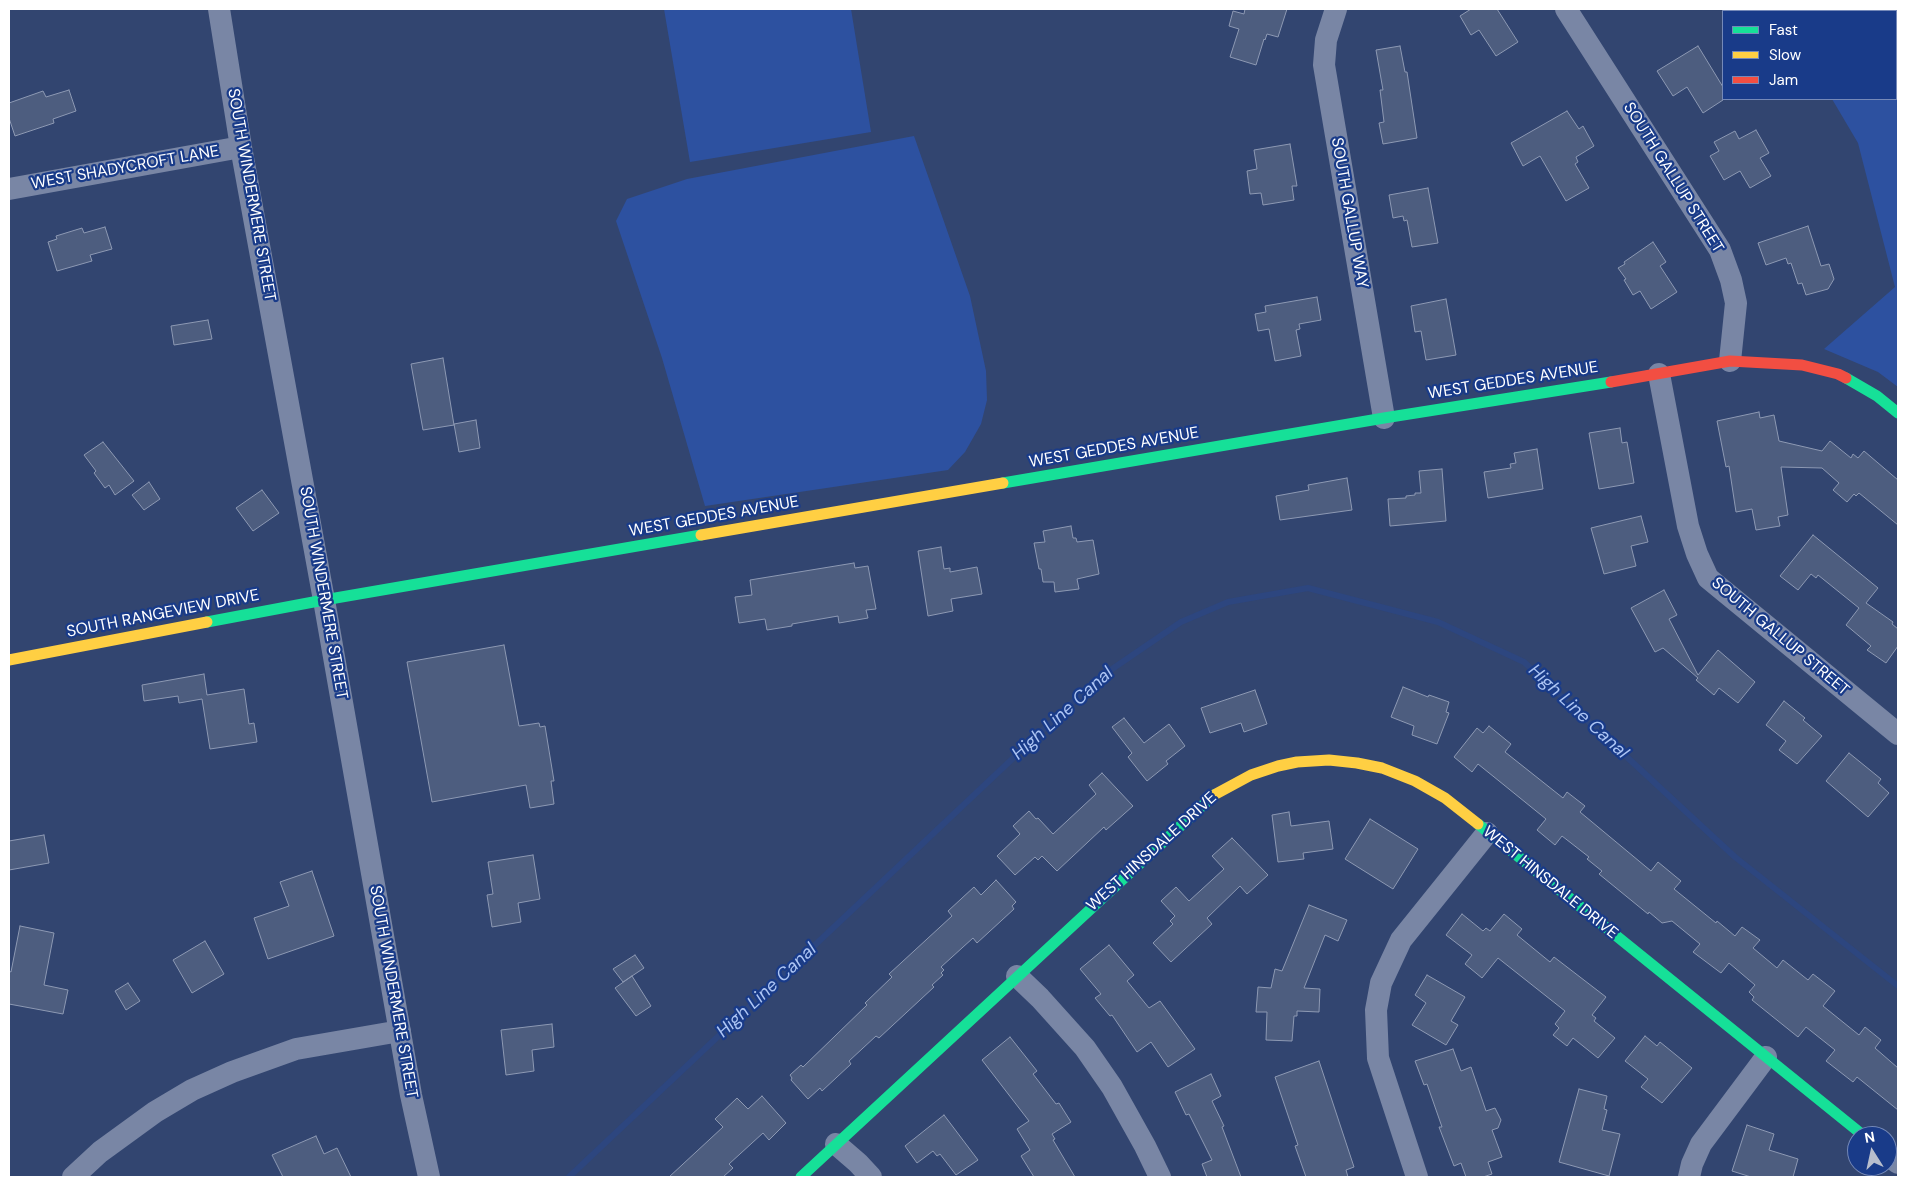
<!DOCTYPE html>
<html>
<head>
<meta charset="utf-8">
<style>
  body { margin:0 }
  #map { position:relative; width:1907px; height:1186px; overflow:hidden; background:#324570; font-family:"DM Sans",sans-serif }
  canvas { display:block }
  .frame { position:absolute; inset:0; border:10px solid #fff; pointer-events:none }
  .legend { position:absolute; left:1722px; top:10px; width:175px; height:90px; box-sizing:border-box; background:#193b89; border:1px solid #7589b8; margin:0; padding:6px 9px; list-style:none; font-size:15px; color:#fff }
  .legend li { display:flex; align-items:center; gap:10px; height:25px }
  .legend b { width:25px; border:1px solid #7589b8 }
  .north { position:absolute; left:1847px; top:1126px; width:50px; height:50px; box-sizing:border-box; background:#193b89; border:1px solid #7589b8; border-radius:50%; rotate:350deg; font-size:14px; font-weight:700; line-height:20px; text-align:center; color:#fff }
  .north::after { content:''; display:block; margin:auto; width:18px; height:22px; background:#b7becd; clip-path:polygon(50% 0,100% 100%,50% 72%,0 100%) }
</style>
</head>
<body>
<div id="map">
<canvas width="1907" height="1186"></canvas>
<div class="frame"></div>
<ul class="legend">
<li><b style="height:6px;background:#16e098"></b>Fast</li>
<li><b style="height:6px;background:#ffcf43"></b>Slow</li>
<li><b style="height:6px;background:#f24e42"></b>Jam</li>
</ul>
<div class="north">N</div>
</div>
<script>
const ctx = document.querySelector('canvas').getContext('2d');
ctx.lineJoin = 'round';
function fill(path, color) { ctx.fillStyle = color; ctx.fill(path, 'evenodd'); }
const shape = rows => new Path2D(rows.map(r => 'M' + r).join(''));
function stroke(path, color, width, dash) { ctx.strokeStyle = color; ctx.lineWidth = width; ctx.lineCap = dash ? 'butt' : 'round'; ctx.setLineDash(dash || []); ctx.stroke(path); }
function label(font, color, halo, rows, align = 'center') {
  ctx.font = font + ' "DM Sans",sans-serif'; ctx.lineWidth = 4.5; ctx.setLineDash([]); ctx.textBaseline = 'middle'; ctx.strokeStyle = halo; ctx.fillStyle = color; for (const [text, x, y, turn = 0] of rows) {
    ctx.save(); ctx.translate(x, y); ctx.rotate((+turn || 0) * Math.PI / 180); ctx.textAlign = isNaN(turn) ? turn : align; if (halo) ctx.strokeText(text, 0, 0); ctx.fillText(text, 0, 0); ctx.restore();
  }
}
fill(shape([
  [664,9,851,9,871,132,690,162],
  [1778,9,1898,9,1898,387,1878,372,1824,349,1895,287,1858,143,1832,99,1896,99,1896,11,1780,11],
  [914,136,970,296,986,371,987,400,981,424,965,452,948,470,705,506,662,358,616,221,627,199,687,179]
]), '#2d51a0');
stroke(shape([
  [569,1177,1096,680,1181,622,1228,602,1308,588,1438,622,1524,662,1735,857,1898,986]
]), '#2d467f', 6);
const building = shape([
  [1245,9,1287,9,1278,37,1267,34,1265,40,1264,39,1256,65,1230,57,1239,29,1229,26,1233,11,1244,14,1245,9],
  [1471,9,1497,9,1518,42,1496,56,1479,30,1471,35,1460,16,1471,9],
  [1400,46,1405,72,1407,72,1417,138,1383,144,1379,123,1384,122,1380,90,1383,90,1376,50,1400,46],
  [1698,46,1723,87,1723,100,1703,113,1687,87,1673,96,1657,71,1698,46],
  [69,90,76,111,53,119,54,123,15,136,9,118,9,103,43,91,46,97,69,90],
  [1567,111,1579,129,1583,126,1594,146,1576,157,1578,162,1575,164,1589,188,1566,201,1540,156,1523,166,1511,143,1567,111],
  [1756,130,1769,153,1760,158,1771,176,1750,188,1740,171,1724,180,1710,156,1719,151,1714,142,1735,131,1739,139,1756,130],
  [1290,144,1297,186,1292,186,1294,200,1263,205,1261,193,1250,194,1247,171,1257,169,1254,150,1290,144],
  [1428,188,1438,243,1412,247,1407,220,1404,221,1403,216,1393,218,1389,195,1428,188],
  [1808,226,1821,266,1829,264,1834,279,1828,289,1806,295,1802,283,1798,284,1791,263,1788,264,1786,258,1766,265,1758,243,1808,226],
  [105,227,112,249,90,255,92,261,57,271,48,242,57,239,56,236,82,228,84,233,105,227],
  [1653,242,1666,262,1660,266,1677,292,1651,309,1640,291,1633,295,1624,280,1626,279,1618,268,1625,264,1624,262,1653,242],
  [1317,297,1321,320,1299,324,1300,329,1296,330,1301,356,1275,361,1269,329,1258,331,1255,314,1266,312,1265,306,1317,297],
  [1446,299,1456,355,1426,360,1421,331,1415,332,1411,306,1446,299],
  [208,320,212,339,174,345,171,326,208,320],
  [443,358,454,425,423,430,411,364,443,358],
  [1759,412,1760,418,1774,415,1779,441,1822,451,1830,441,1851,458,1853,454,1858,458,1864,451,1898,480,1898,525,1859,493,1856,496,1854,494,1847,502,1833,490,1839,483,1822,468,1781,467,1788,515,1778,517,1780,526,1756,530,1752,509,1736,512,1729,466,1726,467,1717,421,1759,412],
  [476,420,480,448,459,452,454,424,476,420],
  [1620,428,1622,443,1627,442,1634,483,1599,489,1589,433,1620,428],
  [103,442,134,481,115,495,109,485,105,488,94,473,96,471,84,455,103,442],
  [1537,449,1543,489,1488,498,1484,472,1511,468,1510,464,1516,463,1514,453,1537,449],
  [1442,469,1446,521,1390,526,1388,499,1406,498,1406,496,1415,495,1415,493,1421,493,1419,471,1442,469],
  [1347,478,1352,510,1280,520,1276,496,1309,490,1308,485,1347,478],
  [149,482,160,499,144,510,132,495,149,482],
  [262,490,279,513,253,531,236,508,262,490],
  [1641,516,1648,542,1631,546,1636,566,1604,574,1591,528,1641,516],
  [1071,526,1073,538,1076,538,1077,542,1093,540,1099,574,1077,579,1079,589,1055,592,1054,582,1043,582,1041,569,1039,569,1034,543,1045,542,1043,531,1071,526],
  [1813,535,1878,588,1866,603,1893,622,1892,624,1898,629,1898,646,1886,663,1867,650,1871,646,1846,625,1859,608,1818,575,1816,578,1811,574,1798,590,1780,576,1813,535],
  [941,547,944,569,950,568,950,572,977,567,982,594,951,599,953,611,928,616,918,551,941,547],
  [854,563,855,568,868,566,876,609,866,610,868,618,839,623,838,616,792,624,792,626,767,630,765,619,739,623,735,597,752,595,750,580,854,563],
  [1664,590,1677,615,1669,619,1698,675,1718,650,1755,682,1738,703,1719,688,1714,695,1696,680,1698,678,1663,648,1655,652,1631,608,1664,590],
  [504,645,519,726,539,723,540,727,545,726,554,781,551,781,554,804,530,808,526,785,432,802,407,662,504,645],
  [204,674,207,695,244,689,249,724,254,723,257,742,210,749,202,699,179,703,178,696,144,701,142,685,204,674],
  [1403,687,1428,697,1429,695,1449,702,1446,712,1449,713,1437,744,1412,735,1414,726,1391,717,1403,687],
  [1255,690,1267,724,1244,732,1241,723,1210,733,1201,708,1255,690],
  [1784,701,1805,718,1803,720,1822,736,1797,764,1779,750,1786,741,1766,725,1784,701],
  [1124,718,1144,743,1169,724,1185,746,1166,761,1168,764,1147,781,1128,757,1132,753,1112,727,1124,718],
  [1489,726,1511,744,1505,752,1563,798,1567,792,1585,806,1580,812,1651,871,1658,862,1681,881,1674,889,1716,923,1717,921,1735,936,1742,927,1760,940,1753,948,1777,968,1783,960,1808,980,1813,974,1835,991,1823,1006,1859,1035,1865,1027,1881,1040,1875,1048,1898,1068,1898,1110,1857,1077,1853,1082,1826,1061,1835,1050,1806,1027,1798,1037,1752,1000,1754,997,1749,992,1755,985,1729,963,1721,973,1693,952,1700,944,1672,921,1662,923,1649,912,1648,914,1599,874,1602,871,1587,859,1589,857,1562,836,1555,845,1537,830,1546,819,1504,785,1478,764,1472,772,1454,757,1477,728,1483,733,1489,726],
  [1849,753,1881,779,1878,783,1889,793,1868,817,1826,781,1849,753],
  [1102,773,1133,806,1106,830,1104,827,1057,871,1042,856,1038,860,1035,857,1015,875,997,856,1020,834,1013,826,1029,811,1036,819,1038,818,1053,834,1096,794,1089,785,1102,773],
  [1289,812,1291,826,1329,821,1333,849,1303,853,1304,859,1278,862,1272,815,1289,812],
  [1370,819,1418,849,1393,889,1345,859,1370,819],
  [44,835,49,863,9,870,9,841,44,835],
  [1232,838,1268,875,1247,894,1240,886,1207,918,1212,924,1171,962,1153,943,1173,924,1170,921,1175,916,1161,901,1176,887,1189,901,1224,869,1212,856,1232,838],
  [533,855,540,899,518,903,521,922,492,927,487,895,493,894,488,862,533,855],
  [312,871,334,936,268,959,254,918,289,906,280,882,312,871],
  [996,880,1016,902,1012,906,1014,909,977,943,973,938,941,967,944,970,941,973,943,975,932,985,934,987,879,1038,876,1036,849,1061,851,1064,822,1091,820,1088,808,1099,791,1080,792,1078,790,1075,801,1065,803,1067,867,1005,865,1003,892,977,889,974,952,916,948,911,974,887,981,895,996,880],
  [1309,905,1347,920,1338,941,1325,935,1304,988,1320,989,1319,1012,1297,1011,1297,1016,1294,1016,1292,1041,1266,1040,1267,1012,1256,1012,1258,987,1271,988,1275,969,1282,971,1309,905],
  [1462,914,1483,931,1486,928,1490,931,1504,914,1522,929,1517,935,1550,962,1554,957,1606,997,1592,1015,1596,1018,1594,1021,1615,1038,1598,1058,1573,1038,1567,1046,1553,1035,1559,1028,1555,1024,1565,1011,1498,958,1482,978,1465,964,1472,955,1446,935,1462,914],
  [20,926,54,933,44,985,68,990,63,1014,9,1004,9,971,11,972,20,926],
  [205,941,224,974,192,993,173,960,205,941],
  [1109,945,1134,975,1127,981,1149,1008,1160,1001,1195,1049,1168,1067,1151,1042,1137,1052,1112,1015,1110,1016,1095,998,1101,994,1080,969,1109,945],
  [635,955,644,968,623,982,613,969,635,955],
  [1427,975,1465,997,1451,1021,1458,1025,1446,1045,1412,1025,1426,1003,1415,995,1427,975],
  [632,976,651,1006,636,1016,615,988,632,976],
  [128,983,140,1001,126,1010,115,991,128,983],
  [552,1024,554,1047,532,1050,534,1071,506,1075,501,1030,552,1024],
  [1645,1036,1657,1046,1660,1042,1692,1068,1662,1103,1641,1087,1648,1079,1625,1061,1645,1036],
  [1010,1037,1037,1071,1033,1074,1056,1104,1059,1103,1071,1122,1052,1134,1055,1139,1053,1140,1075,1177,1034,1177,1021,1156,1030,1150,1017,1129,1029,1121,982,1060,1010,1037],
  [1453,1049,1461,1071,1471,1067,1486,1111,1495,1108,1501,1120,1498,1128,1492,1130,1502,1157,1488,1162,1492,1174,1483,1177,1466,1177,1461,1163,1454,1166,1439,1127,1442,1127,1427,1084,1424,1085,1415,1061,1453,1049],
  [1319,1061,1354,1167,1346,1170,1348,1177,1306,1177,1295,1146,1298,1145,1275,1077,1319,1061],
  [1211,1074,1221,1096,1212,1101,1224,1126,1222,1127,1241,1177,1207,1177,1202,1164,1212,1160,1189,1114,1186,1115,1175,1092,1211,1074],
  [1579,1089,1607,1096,1604,1109,1607,1110,1602,1130,1620,1134,1609,1176,1559,1162,1579,1089],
  [762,1096,786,1123,769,1140,763,1133,729,1164,733,1168,723,1177,669,1177,723,1127,715,1119,737,1098,748,1109,762,1096],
  [944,1115,978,1160,956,1175,940,1154,937,1156,933,1151,917,1163,905,1146,944,1115],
  [1747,1125,1774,1134,1769,1150,1798,1159,1793,1177,1751,1177,1732,1171,1747,1125],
  [316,1136,324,1154,337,1148,351,1177,283,1177,272,1155,316,1136]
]);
fill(building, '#4d5d7f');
stroke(building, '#8d99b3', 1);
stroke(shape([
  [219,9,241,147,324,600,411,1095,429,1177],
  [1336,9,1326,40,1324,65,1384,418],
  [1566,9,1720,250,1731,280,1736,303,1730,361],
  [9,189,241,147],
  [1659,374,1688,526,1697,554,1708,578,1898,734],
  [1017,976,1040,998,1085,1048,1112,1087,1145,1146,1160,1177],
  [836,1144,858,1163,871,1177],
  [1887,1154,1898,1163],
  [73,1177,100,1152,155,1112,192,1090,232,1072,296,1049,400,1031],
  [1417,1177,1378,1058,1376,1010,1381,983,1401,940,1487,833],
  [1689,1177,1692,1164,1701,1144,1766,1057]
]), '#7986a5', 22);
stroke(shape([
  [1846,378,1877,396,1898,413],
  [1003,483,1384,418,1611,382],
  [207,622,324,600,701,535],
  [1478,824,1864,1136],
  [801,1177,1214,795]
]), '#16e098', 11);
stroke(shape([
  [701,535,1003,483],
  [9,660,207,622],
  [1214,795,1251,775,1278,766,1297,762,1329,760,1357,763,1382,768,1415,781,1445,798,1478,824]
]), '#ffcf43', 11);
stroke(shape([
  [1611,382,1730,361,1802,365,1838,374,1846,378]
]), '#f24e42', 11);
label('16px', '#fff', '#193b89', [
  ["WEST SHADYCROFT LANE",125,168,-10],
  ["SOUTH GALLUP STREET",1673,178,58],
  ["SOUTH WINDERMERE STREET",251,195,80],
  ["SOUTH GALLUP WAY",1349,213,80],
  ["WEST GEDDES AVENUE",1513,381,-9],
  ["WEST GEDDES AVENUE",1114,448,-10],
  ["WEST GEDDES AVENUE",714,517,-10],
  ["SOUTH WINDERMERE STREET",323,593,80],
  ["SOUTH RANGEVIEW DRIVE",163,614,-11],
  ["SOUTH GALLUP STREET",1780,637,40],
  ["WEST HINSDALE DRIVE",1152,852,-42],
  ["WEST HINSDALE DRIVE",1550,883,39],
  ["SOUTH WINDERMERE STREET",393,992,80]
]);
label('italic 18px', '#adc5f4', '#193b89', [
  ["High Line Canal",1578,712,43],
  ["High Line Canal",1063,714,-42],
  ["High Line Canal",767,991,-43]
]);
</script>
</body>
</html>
